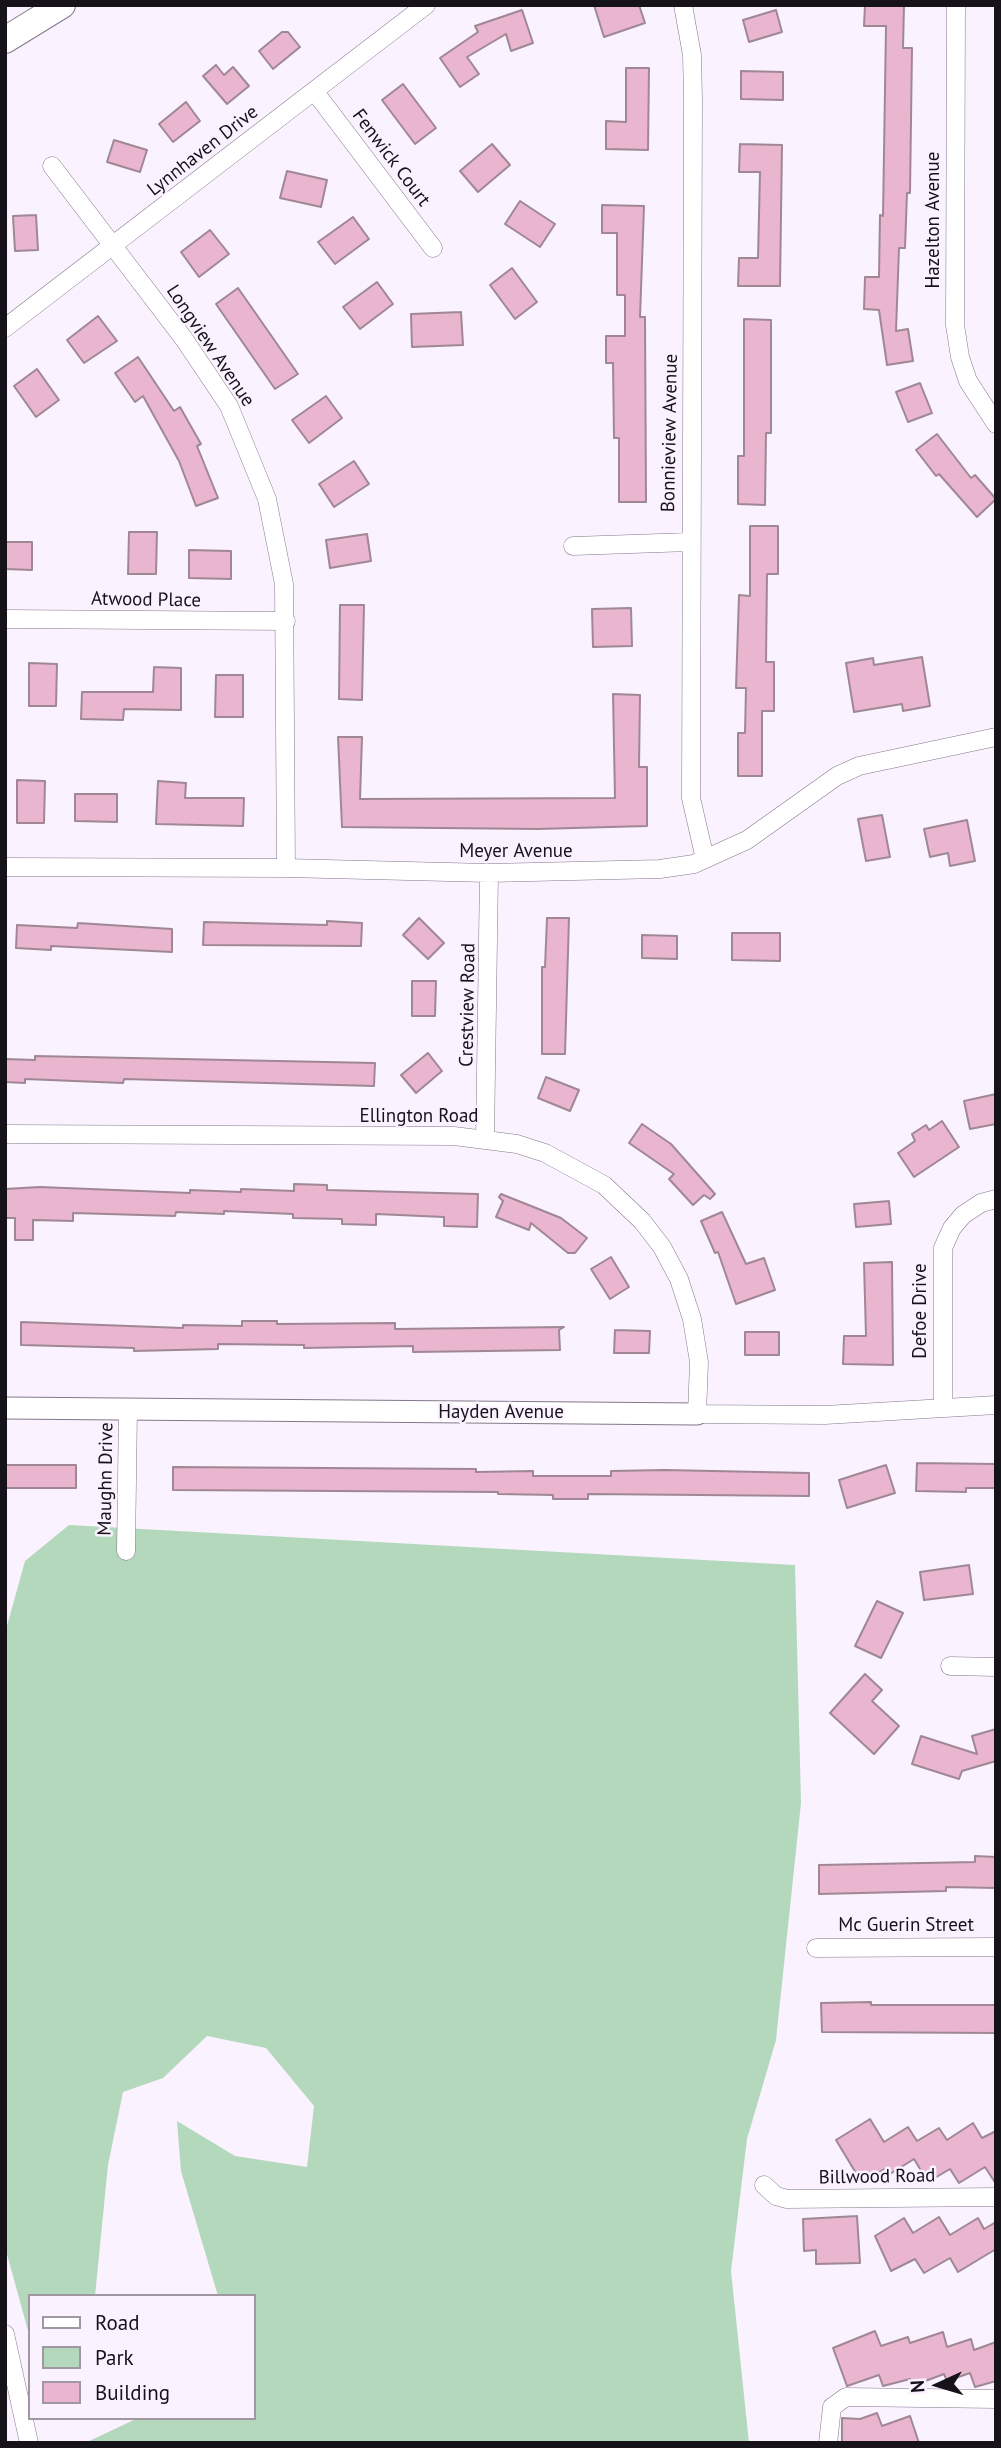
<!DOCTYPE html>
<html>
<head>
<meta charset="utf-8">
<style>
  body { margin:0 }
  #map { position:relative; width:1001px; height:2448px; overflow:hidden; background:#fbf2ff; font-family:"PT Sans",sans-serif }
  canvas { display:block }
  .frame { position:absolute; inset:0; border:7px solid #161219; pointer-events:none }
  .legend { position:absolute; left:28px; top:2294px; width:228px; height:126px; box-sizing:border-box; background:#fbf2ff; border:2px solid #9f98a3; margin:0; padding:9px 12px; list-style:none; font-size:21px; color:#161219 }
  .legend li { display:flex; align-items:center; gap:14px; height:35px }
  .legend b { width:35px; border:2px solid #9f98a3 }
  .north { position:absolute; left:903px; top:2350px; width:70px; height:70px; -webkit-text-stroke:5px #fbf2ff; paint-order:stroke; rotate:266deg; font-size:19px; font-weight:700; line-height:28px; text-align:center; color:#161219 }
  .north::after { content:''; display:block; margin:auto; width:24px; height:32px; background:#161219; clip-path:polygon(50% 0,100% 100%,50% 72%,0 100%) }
</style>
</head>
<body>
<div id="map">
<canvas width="1001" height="2448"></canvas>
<div class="frame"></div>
<ul class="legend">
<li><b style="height:9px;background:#fff"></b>Road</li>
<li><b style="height:19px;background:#b4d8bb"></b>Park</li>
<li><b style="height:19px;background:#e9b5cf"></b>Building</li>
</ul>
<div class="north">N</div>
</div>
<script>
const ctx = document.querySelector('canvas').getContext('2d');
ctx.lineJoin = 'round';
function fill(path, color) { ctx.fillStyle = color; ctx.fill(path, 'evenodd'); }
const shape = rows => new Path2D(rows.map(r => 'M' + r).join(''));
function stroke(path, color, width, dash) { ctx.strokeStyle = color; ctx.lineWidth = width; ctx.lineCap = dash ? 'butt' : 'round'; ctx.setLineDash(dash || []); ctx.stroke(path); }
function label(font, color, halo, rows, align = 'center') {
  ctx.font = font + ' "PT Sans",sans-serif'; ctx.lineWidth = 5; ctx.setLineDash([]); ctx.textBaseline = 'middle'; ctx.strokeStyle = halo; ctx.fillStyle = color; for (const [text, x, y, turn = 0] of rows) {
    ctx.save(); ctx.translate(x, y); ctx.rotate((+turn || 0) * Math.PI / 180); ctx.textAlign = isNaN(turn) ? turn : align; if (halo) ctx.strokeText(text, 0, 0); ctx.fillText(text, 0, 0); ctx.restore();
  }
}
fill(shape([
  [69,1525,795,1565,801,1803,776,2040,747,2139,731,2271,749,2443,85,2443,138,2418,254,2418,254,2296,218,2296,181,2171,177,2121,235,2156,307,2167,314,2106,266,2048,207,2036,163,2078,123,2092,108,2165,95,2296,30,2296,30,2338,5,2247,5,1633,25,1561]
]), '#b4d8bb');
const building = shape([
  [594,5,639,5,645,23,604,37,594,5],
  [865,5,904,5,903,48,912,48,910,193,907,193,905,248,899,248,896,331,908,329,913,361,887,365,879,310,864,309,865,277,879,277,880,215,883,216,886,26,864,26,865,5],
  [522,10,533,43,511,51,506,34,467,57,479,74,460,87,440,58,478,32,475,26,522,10],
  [776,10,782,32,749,42,743,20,776,10],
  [282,32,288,32,300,47,273,69,259,51,282,32],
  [216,65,224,75,233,67,249,86,227,104,203,76,216,65],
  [626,68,649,68,648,150,606,149,606,121,626,122,626,68],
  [741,71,783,72,783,100,741,99,741,71],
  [403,84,436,128,415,144,382,100,403,84],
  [186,102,200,121,173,142,159,124,186,102],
  [114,140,147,150,140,172,107,162,114,140],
  [492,144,510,165,478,192,460,171,492,144],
  [740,144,782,145,780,286,738,286,739,258,758,258,760,172,739,172,740,144],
  [287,171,327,180,321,207,280,198,287,171],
  [520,201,555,224,540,247,505,224,520,201],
  [602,205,644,206,640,317,645,317,646,502,619,502,619,438,614,438,613,363,606,363,606,336,625,336,625,295,617,295,617,233,602,233,602,205],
  [36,215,38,250,15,251,13,216,36,215],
  [353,217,369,239,335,264,318,242,353,217],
  [210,230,229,254,199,277,181,252,210,230],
  [512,268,537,302,515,319,490,285,512,268],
  [377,282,393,304,360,329,343,307,377,282],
  [238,288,298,374,275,389,216,304,238,288],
  [461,312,463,345,412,347,411,314,461,312],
  [98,316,117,341,84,363,67,340,98,316],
  [744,319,771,320,771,433,766,433,765,505,738,504,738,456,744,456,744,319],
  [138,357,174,411,180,407,201,444,197,446,218,498,196,506,179,461,143,396,135,402,115,373,138,357],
  [37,369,59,400,36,417,14,386,37,369],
  [920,383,932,413,908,422,896,392,920,383],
  [326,396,342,418,309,443,292,420,326,396],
  [937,434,971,478,975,475,996,499,977,517,939,474,936,476,916,450,937,434],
  [354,461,369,484,334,507,319,484,354,461],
  [750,526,778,526,778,574,767,574,766,662,774,662,774,711,762,711,762,776,738,776,738,733,745,733,746,688,736,688,739,595,750,596,750,526],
  [129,532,157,532,156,574,128,574,129,532],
  [367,534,371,561,330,568,326,540,367,534],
  [5,542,32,542,32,570,5,569,5,542],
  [189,550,231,551,231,579,189,578,189,550],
  [340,605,364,605,362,700,339,699,340,605],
  [631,608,632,646,593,647,592,609,631,608],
  [922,657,930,706,903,711,902,704,854,712,846,663,873,658,874,665,922,657],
  [29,663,57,664,56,706,29,706,29,663],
  [154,667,181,668,181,710,124,709,123,720,81,719,82,692,153,692,154,667],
  [216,675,243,675,243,717,215,717,216,675],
  [613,694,640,695,639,767,647,767,647,826,537,829,342,827,338,737,362,737,360,799,615,798,613,694],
  [17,780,45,781,44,823,17,823,17,780],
  [158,781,186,783,185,798,244,798,243,826,156,824,158,781],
  [75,794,117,794,117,822,75,821,75,794],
  [882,815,890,857,866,861,858,819,882,815],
  [967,820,975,861,950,866,948,853,930,857,924,829,967,820],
  [419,918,444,943,428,959,403,935,419,918],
  [547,918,569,918,565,1054,542,1054,542,967,545,967,547,918],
  [327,921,362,923,361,946,203,945,204,922,327,925,327,921],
  [78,923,172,929,172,952,51,946,51,950,16,948,17,925,77,928,78,923],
  [732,933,780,933,780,961,732,960,732,933],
  [642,935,677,936,677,959,642,958,642,935],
  [412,981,436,981,435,1016,412,1016,412,981],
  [428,1053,442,1071,416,1093,401,1075,428,1053],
  [35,1056,375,1063,374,1086,124,1079,123,1083,25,1079,25,1083,5,1082,5,1059,35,1060,35,1056],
  [546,1077,579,1090,570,1111,538,1098,546,1077],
  [996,1094,996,1124,970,1129,964,1101,996,1094],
  [942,1121,959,1147,914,1177,898,1153,915,1141,912,1134,926,1125,929,1130,942,1121],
  [642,1124,671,1144,715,1194,710,1199,704,1195,693,1205,669,1179,674,1174,629,1143,642,1124],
  [294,1184,327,1185,327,1190,478,1194,477,1227,444,1226,444,1217,376,1214,376,1225,342,1224,342,1219,293,1218,293,1214,224,1211,224,1214,176,1212,175,1216,73,1213,73,1221,33,1220,33,1240,15,1240,15,1218,5,1218,5,1189,40,1187,190,1193,190,1190,241,1192,241,1189,294,1191,294,1184],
  [501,1194,561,1218,587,1238,575,1253,568,1253,531,1223,529,1230,496,1217,503,1201,499,1197,501,1194],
  [889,1201,891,1224,856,1227,854,1204,889,1201],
  [722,1212,746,1264,764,1258,775,1290,736,1304,718,1252,715,1253,701,1221,722,1212],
  [611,1257,629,1287,610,1299,591,1269,611,1257],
  [892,1262,893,1365,843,1364,844,1336,866,1336,864,1263,892,1262],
  [242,1321,277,1321,277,1324,395,1323,395,1329,564,1327,559,1330,560,1350,413,1352,413,1346,304,1348,304,1345,218,1344,218,1349,134,1351,134,1348,21,1345,21,1322,183,1328,183,1325,242,1326,242,1321],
  [615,1330,650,1331,649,1353,614,1353,615,1330],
  [745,1332,779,1332,779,1355,745,1355,745,1332],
  [917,1463,996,1464,996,1488,966,1488,966,1492,916,1491,917,1463],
  [5,1465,76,1465,76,1488,5,1488,5,1465],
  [886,1465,895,1493,847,1508,839,1480,886,1465],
  [173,1467,476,1469,476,1472,533,1471,533,1476,611,1476,611,1471,665,1470,809,1473,809,1496,588,1494,588,1499,553,1499,553,1495,498,1494,498,1492,173,1490,173,1467],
  [969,1565,973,1594,924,1600,920,1572,969,1565],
  [877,1601,903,1613,881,1658,855,1646,877,1601],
  [865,1674,882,1690,872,1701,899,1726,874,1754,830,1713,865,1674],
  [996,1729,996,1761,962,1771,959,1779,912,1764,921,1736,977,1754,972,1736,996,1729],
  [975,1856,996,1857,996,1888,946,1887,946,1891,819,1894,819,1865,975,1862,975,1856],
  [871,2002,871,2005,996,2005,996,2033,822,2032,821,2003,871,2002],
  [870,2119,884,2142,908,2127,917,2141,939,2128,947,2140,973,2123,982,2138,996,2131,996,2184,985,2167,959,2183,950,2169,928,2182,914,2159,890,2174,886,2168,862,2183,836,2140,870,2119],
  [857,2216,860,2263,816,2264,816,2250,804,2251,803,2219,857,2216],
  [939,2217,950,2235,978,2218,984,2229,996,2222,996,2249,958,2272,950,2258,924,2273,915,2259,891,2271,875,2236,904,2218,913,2233,939,2217],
  [875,2331,881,2346,908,2337,910,2343,943,2332,947,2347,971,2339,974,2350,996,2342,996,2381,975,2387,970,2373,947,2381,944,2374,912,2386,910,2379,883,2386,879,2375,847,2386,833,2348,875,2331],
  [877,2413,882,2426,910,2416,919,2443,842,2443,842,2418,860,2419,877,2413]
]);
fill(building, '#e9b5cf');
stroke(building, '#9f8893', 2);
const minor = shape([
  [683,5,692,55,693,98,691,798,705,859],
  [956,5,955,325,960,357,968,381,996,424],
  [315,92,433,248],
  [52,166,184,339,229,406,267,499,284,584,286,868],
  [5,328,426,5],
  [573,546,690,542],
  [5,619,286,621],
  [5,867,286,868,489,873,660,869,694,864,747,840,837,776,859,766,996,737],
  [5,1134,454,1136,517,1144,545,1153,604,1185,642,1221,662,1247,679,1279,692,1319,699,1362,697,1414,825,1415,996,1405],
  [485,1138,489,873],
  [943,1407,943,1248,952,1228,963,1215,981,1203,996,1199],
  [126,1551,128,1409],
  [950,1666,996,1667],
  [816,1948,996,1947],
  [764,2185,776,2196,787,2199,996,2197],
  [5,2334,29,2443],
  [828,2443,832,2407,846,2397,996,2399]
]);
const tertiary = shape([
  [5,1408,697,1414]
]);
const primary = shape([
  [5,40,62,5]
]);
stroke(minor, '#84778a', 19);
stroke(tertiary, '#84778a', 23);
stroke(primary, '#84778a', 28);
stroke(minor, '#fff', 18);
stroke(tertiary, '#fff', 21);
stroke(primary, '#fff', 26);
label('19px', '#161219', '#fbf2ff', [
  ["Lynnhaven Drive",203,151,-38],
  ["Fenwick Court",391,158,53],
  ["Hazelton Avenue",934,220,-90],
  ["Longview Avenue",210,346,56],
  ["Bonnieview Avenue",670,433,-89],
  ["Atwood Place",146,600,1],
  ["Meyer Avenue",516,852],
  ["Crestview Road",468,1005,-89],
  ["Ellington Road",419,1117],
  ["Defoe Drive",921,1311,-90],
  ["Hayden Avenue",501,1413],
  ["Maughn Drive",106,1479,-89],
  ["Mc Guerin Street",906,1926],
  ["Billwood Road",877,2177,-1]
]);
</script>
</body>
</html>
